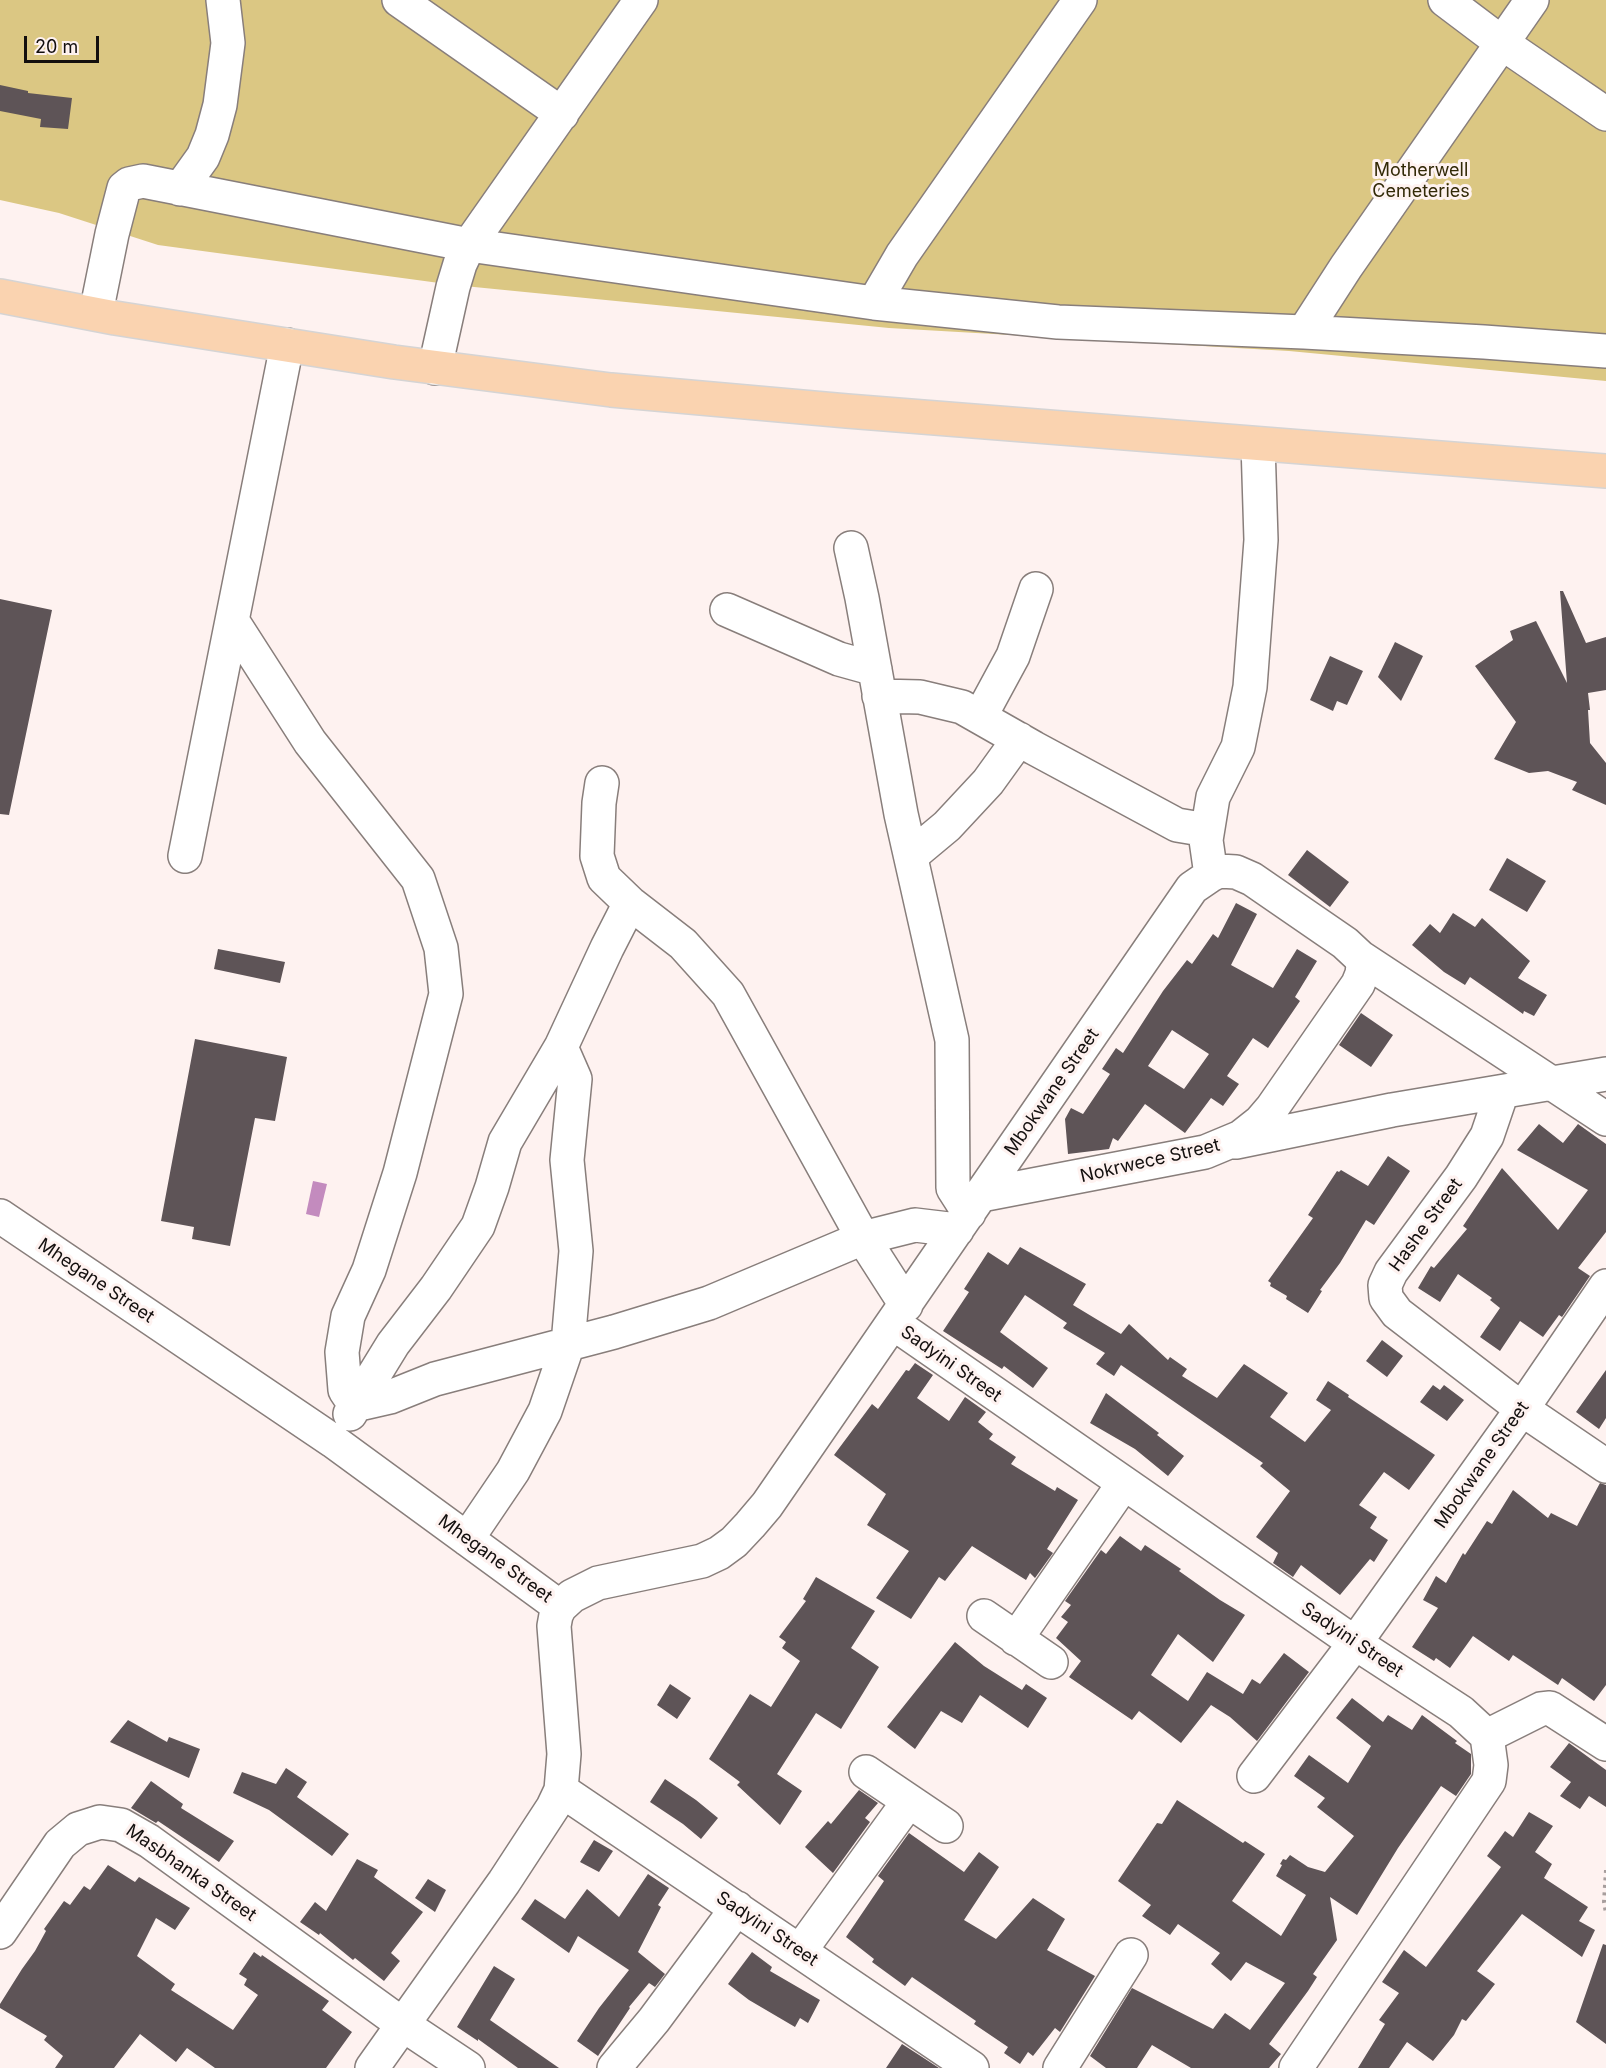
<!DOCTYPE html>
<html>
<head>
<meta charset="utf-8">
<style>
  body { margin:0 }
  #map { position:relative; width:1606px; height:2068px; overflow:hidden; background:#fef2f0; font-family:Inter,sans-serif }
  canvas { display:block }
  .scale { position:absolute; left:24px; top:36px; width:75px; height:27px; box-sizing:border-box; border:3px solid #130f0e; border-top:0; padding-left:8px; font-size:18px; line-height:21px; white-space:nowrap; color:#130f0e; -webkit-text-stroke:4px #fef2f0; paint-order:stroke }
</style>
</head>
<body>
<div id="map">
<canvas width="1606" height="2068"></canvas>
<div class="scale">20 m</div>
</div>
<script>
const ctx = document.querySelector('canvas').getContext('2d');
ctx.lineJoin = 'round';
function fill(path, color) { ctx.fillStyle = color; ctx.fill(path, 'evenodd'); }
const shape = rows => new Path2D(rows.map(r => 'M' + r).join(''));
function stroke(path, color, width, dash) { ctx.strokeStyle = color; ctx.lineWidth = width; ctx.lineCap = dash ? 'butt' : 'round'; ctx.setLineDash(dash || []); ctx.stroke(path); }
function label(font, color, halo, rows, align = 'center') {
  ctx.font = font + ' Inter,sans-serif'; ctx.lineWidth = 6; ctx.setLineDash([]); ctx.textBaseline = 'middle'; ctx.strokeStyle = halo; ctx.fillStyle = color; for (const [text, x, y, turn = 0] of rows) {
    ctx.save(); ctx.translate(x, y); ctx.rotate((+turn || 0) * Math.PI / 180); ctx.textAlign = isNaN(turn) ? turn : align; if (halo) ctx.strokeText(text, 0, 0); ctx.fillText(text, 0, 0); ctx.restore();
  }
}
fill(shape([
  [0,0,1606,0,1606,381,1289,351,889,328,454,285,158,245,59,213,0,200]
]), '#dbc783');
fill(shape([
  [313,1181,327,1184,319,1217,306,1214]
]), '#c38bbe');
fill(shape([
  [0,85,28,91,28,93,72,98,68,129,40,127,41,119,0,111],
  [1560,591,1563,591,1586,643,1606,637,1606,690,1588,693,1590,710,1588,710,1590,743,1606,763,1606,805,1572,790,1577,782,1548,771,1529,773,1494,759,1516,722,1475,666,1513,640,1510,631,1536,621,1567,683],
  [0,599,52,610,9,815,0,814],
  [1395,642,1423,656,1401,701,1378,677],
  [1330,656,1363,671,1347,705,1337,701,1333,711,1310,700],
  [1307,850,1349,882,1330,907,1288,875],
  [1507,858,1546,881,1527,912,1489,890],
  [1236,903,1257,914,1231,965,1273,988,1297,949,1317,961,1295,997,1300,1001,1268,1048,1253,1038,1227,1076,1239,1084,1223,1106,1211,1098,1185,1133,1145,1104,1118,1141,1113,1138,1109,1149,1068,1154,1065,1119,1071,1108,1083,1114,1110,1074,1102,1069,1116,1048,1123,1053,1163,991,1187,960,1192,964,1213,934,1218,938],
  [1172,1030,1209,1054,1184,1089,1148,1066],
  [1453,913,1475,927,1482,918,1530,961,1518,978,1547,995,1534,1016,1524,1011,1523,1014,1470,977,1465,985,1444,972,1412,945,1430,924,1440,933],
  [218,949,285,962,280,983,214,969],
  [1361,1013,1393,1035,1371,1067,1339,1045],
  [195,1039,287,1057,275,1121,255,1118,230,1246,192,1239,194,1227,161,1221],
  [1539,1124,1563,1143,1578,1124,1606,1144,1606,1232,1578,1268,1590,1276,1562,1317,1559,1315,1543,1337,1520,1321,1500,1351,1480,1337,1500,1308,1490,1300,1492,1298,1458,1274,1440,1302,1418,1288,1431,1266,1434,1268,1467,1229,1463,1226,1502,1168,1558,1230,1588,1190,1517,1150],
  [1388,1156,1410,1171,1374,1225,1366,1220,1340,1263,1320,1290,1322,1291,1308,1313,1286,1299,1287,1296,1270,1286,1271,1283,1268,1281,1313,1218,1308,1215,1337,1171,1339,1172,1341,1170,1368,1186],
  [1020,1247,1086,1284,1073,1305,1121,1334,1129,1324,1168,1360,1170,1357,1187,1369,1182,1376,1217,1398,1244,1364,1288,1393,1270,1417,1305,1442,1331,1410,1316,1400,1328,1381,1349,1395,1348,1397,1435,1455,1409,1490,1384,1472,1359,1505,1377,1517,1370,1528,1388,1540,1374,1562,1370,1559,1340,1595,1301,1565,1293,1577,1273,1563,1278,1553,1256,1537,1290,1491,1260,1466,1263,1463,1121,1365,1114,1376,1096,1364,1105,1353,1063,1328,1067,1323,1025,1295,1000,1332,1048,1368,1033,1388,1004,1366,1002,1369,943,1331,969,1292,964,1289,988,1252,1008,1265],
  [1382,1340,1403,1356,1387,1377,1366,1361],
  [915,1363,933,1375,917,1398,949,1421,965,1397,986,1412,978,1422,993,1434,989,1439,1016,1457,1011,1464,1055,1491,1057,1487,1078,1500,1047,1549,1053,1553,1035,1578,1030,1573,1026,1580,972,1546,945,1581,939,1577,911,1619,876,1598,909,1551,867,1525,886,1494,834,1455,872,1404,878,1409,906,1370,909,1371],
  [1606,1370,1606,1418,1599,1429,1576,1412],
  [1433,1385,1440,1390,1444,1385,1464,1400,1447,1421,1420,1402],
  [1106,1393,1159,1433,1157,1435,1184,1456,1168,1476,1135,1449,1090,1423],
  [1600,1483,1606,1485,1606,1685,1594,1701,1562,1678,1558,1685,1513,1655,1509,1661,1473,1636,1450,1668,1436,1658,1434,1661,1412,1647,1438,1608,1423,1600,1436,1576,1446,1583,1463,1553,1465,1555,1487,1521,1492,1524,1513,1490,1548,1518,1551,1513,1577,1526],
  [1120,1536,1141,1551,1145,1545,1181,1569,1179,1571,1220,1600,1245,1615,1213,1662,1178,1634,1151,1675,1188,1701,1207,1672,1243,1694,1252,1679,1260,1684,1284,1653,1309,1672,1257,1741,1230,1717,1211,1705,1181,1743,1139,1711,1132,1720,1069,1677,1081,1661,1056,1638,1068,1622,1061,1617,1071,1605,1065,1601,1101,1550,1106,1554],
  [816,1577,875,1611,851,1648,879,1667,841,1729,816,1713,777,1774,802,1791,780,1825,737,1785,740,1782,709,1759,750,1694,771,1707,800,1661,782,1648,786,1642,779,1637,806,1601,803,1599],
  [955,1642,984,1666,1022,1690,1026,1684,1047,1698,1028,1728,980,1695,962,1723,941,1711,915,1749,887,1727],
  [670,1684,691,1698,677,1719,657,1705],
  [1352,1698,1383,1722,1388,1715,1412,1730,1422,1715,1457,1741,1455,1743,1471,1754,1471,1774,1456,1796,1441,1786,1398,1848,1357,1915,1330,1897,1337,1940,1313,1974,1317,1977,1308,1991,1269,2044,1281,2054,1269,2068,1191,2068,1152,2045,1137,2068,1106,2068,1090,2056,1132,1988,1213,2029,1225,2013,1250,2030,1285,1983,1246,1962,1231,1981,1211,1964,1220,1953,1178,1924,1170,1935,1142,1916,1151,1905,1118,1881,1157,1823,1162,1824,1177,1800,1243,1843,1245,1841,1265,1854,1232,1901,1281,1936,1306,1895,1276,1876,1282,1865,1280,1864,1283,1859,1286,1860,1290,1855,1308,1867,1325,1872,1354,1836,1317,1807,1325,1798,1294,1776,1309,1755,1348,1783,1371,1746,1336,1718],
  [128,1720,167,1742,169,1737,200,1749,189,1778,110,1742],
  [1569,1743,1606,1770,1606,1807,1589,1796,1580,1809,1560,1796,1571,1782,1550,1767],
  [286,1768,307,1782,297,1797,349,1834,332,1856,269,1810,233,1793,242,1772,276,1784],
  [665,1779,696,1800,718,1818,701,1839,683,1824,650,1802],
  [151,1781,183,1804,181,1808,234,1841,219,1862,158,1821,156,1823,131,1808],
  [859,1790,878,1803,865,1818,870,1822,833,1873,805,1847,828,1821,831,1824],
  [1529,1812,1553,1826,1535,1852,1552,1864,1544,1878,1588,1907,1579,1921,1595,1930,1582,1957,1522,1914,1477,1971,1495,1984,1466,2021,1462,2019,1454,2035,1433,2061,1407,2042,1389,2068,1358,2068,1385,2024,1379,2020,1399,1993,1382,1982,1404,1950,1426,1967,1501,1867,1487,1856,1505,1831,1513,1837],
  [909,1833,964,1872,979,1852,999,1867,964,1920,996,1939,1033,1898,1065,1919,1047,1950,1095,1976,1060,2032,1055,2028,1033,2056,1028,2052,1020,2064,1004,2053,1008,2047,974,2024,976,2021,912,1977,905,1986,872,1962,874,1959,846,1937,884,1881,878,1876],
  [594,1840,613,1851,599,1872,580,1862],
  [357,1859,378,1870,374,1877,423,1912,391,1953,400,1961,384,1981,355,1958,353,1960,320,1933,319,1935,300,1922,315,1902,326,1911],
  [108,1865,135,1882,139,1877,190,1908,175,1930,156,1918,137,1956,175,1984,171,1990,233,2030,258,1995,244,1985,247,1979,239,1974,254,1952,261,1957,262,1955,329,2001,322,2010,352,2032,326,2068,215,2068,187,2048,176,2062,140,2034,114,2068,55,2068,63,2056,44,2040,47,2036,0,2008,0,2004,22,1969,35,1951,46,1931,44,1929,64,1901,70,1905,84,1886,90,1890],
  [648,1874,669,1888,658,1905,661,1907,638,1952,665,1974,655,1987,649,1983,629,2007,630,2008,598,2056,577,2041,599,2008,629,1970,578,1936,569,1953,521,1919,535,1899,565,1919,587,1889,619,1917],
  [428,1879,446,1890,435,1912,415,1898],
  [1603,1944,1606,1945,1606,2044,1576,2022],
  [752,1952,772,1967,770,1971,820,2000,808,2023,800,2018,795,2027,749,2000,728,1984],
  [494,1966,515,1979,490,2020,559,2068,518,2068,478,2039,478,2041,457,2027],
  [902,2044,916,2053,939,2068,886,2068]
]), '#5e5457');
const minor = shape([
  [399,0,562,114],
  [1445,0,1502,43,1606,114],
  [180,189,203,157,212,135,220,105,228,43,223,0],
  [874,303,902,255,1080,0],
  [96,313,112,234,124,188,129,184,143,181,469,245,874,303,1058,322,1304,332,1484,342,1606,351],
  [1304,332,1346,267,1532,0],
  [435,368,453,287,460,264,469,245,641,0],
  [851,548,862,598,901,814,952,1040,953,1188,969,1213],
  [727,610,839,659,875,669],
  [233,622,310,742,418,879,441,948,446,994,400,1173,369,1270,348,1316,342,1352,345,1390,355,1405,390,1397,435,1379,614,1332,709,1303,863,1238,915,1225,957,1230],
  [879,696,920,697,962,707,1034,748,1177,825,1207,830],
  [980,717,1013,656,1036,589],
  [602,783,599,803,597,856,604,878,630,903,683,944,728,994,863,1238,906,1305],
  [185,856,287,345],
  [911,856,947,826,988,782,1019,739],
  [1211,875,1206,840,1213,797,1238,747,1250,687,1261,540,1258,444],
  [1502,1092,1487,1136,1461,1177,1391,1272,1385,1285,1386,1298,1397,1313,1522,1409,1606,1466],
  [1236,1142,1392,1110,1606,1074],
  [981,1195,1205,1152,1241,1137,1260,1122,1272,1108,1358,984,1362,974,1363,965,1360,957],
  [0,1216,333,1441,560,1607,556,1615,554,1626,564,1754,561,1790,553,1807,504,1882,372,2068],
  [893,1323,1355,1643,1461,1712,1487,1736,1491,1765,1489,1781,1296,2068],
  [350,1414,393,1344,436,1288,478,1226,492,1187,505,1142,561,1047,607,948,630,903],
  [467,1539,513,1471,545,1411,568,1344,576,1251,567,1160,575,1079,561,1047],
  [560,1607,572,1596,598,1583,702,1561,719,1553,734,1542,750,1525,767,1505,1192,888,1211,875,1219,871,1236,872,1252,879,1345,943,1360,957,1606,1119],
  [984,1616,1051,1662],
  [1016,1639,1124,1483],
  [1487,1736,1541,1709,1550,1708,1606,1744],
  [866,1772,946,1826],
  [1254,1776,1355,1643,1522,1409,1606,1286],
  [561,1790,972,2068],
  [0,1932,60,1844,78,1829,100,1822,121,1825,149,1841,402,2024,468,2068],
  [800,1951,909,1801],
  [614,2068,654,2020,737,1908],
  [1060,2068,1131,1955]
]);
const major = shape([
  [0,296,115,318,394,362,611,390,847,411,1606,471]
]);
stroke(minor, '#887e7b', 36);
stroke(major, '#d5d4d4', 36);
stroke(shape([
  [1606,1870,1604,1902,1606,1913]
]), '#a79e9d', 4, [3, 4.5]);
stroke(minor, '#fff', 33);
stroke(major, '#fad3b0', 33);
label('18px', '#322907', '#fef2f0', [
  ["Motherwell",1421,171],
  ["Cemeteries",1421,192]
]);
label('18px', '#130f0e', '#fef2f0', [
  ["Mbokwane Street",1052,1092,-55],
  ["Nokrwece Street",1150,1161,-13],
  ["Hashe Street",1426,1225,-54],
  ["Mhegane Street",96,1281,34],
  ["Sadyini Street",951,1364,35],
  ["Mbokwane Street",1482,1465,-55],
  ["Mhegane Street",495,1559,36],
  ["Sadyini Street",1352,1640,34],
  ["Masbhanka Street",191,1873,35],
  ["Sadyini Street",767,1929,34]
]);
</script>
</body>
</html>
